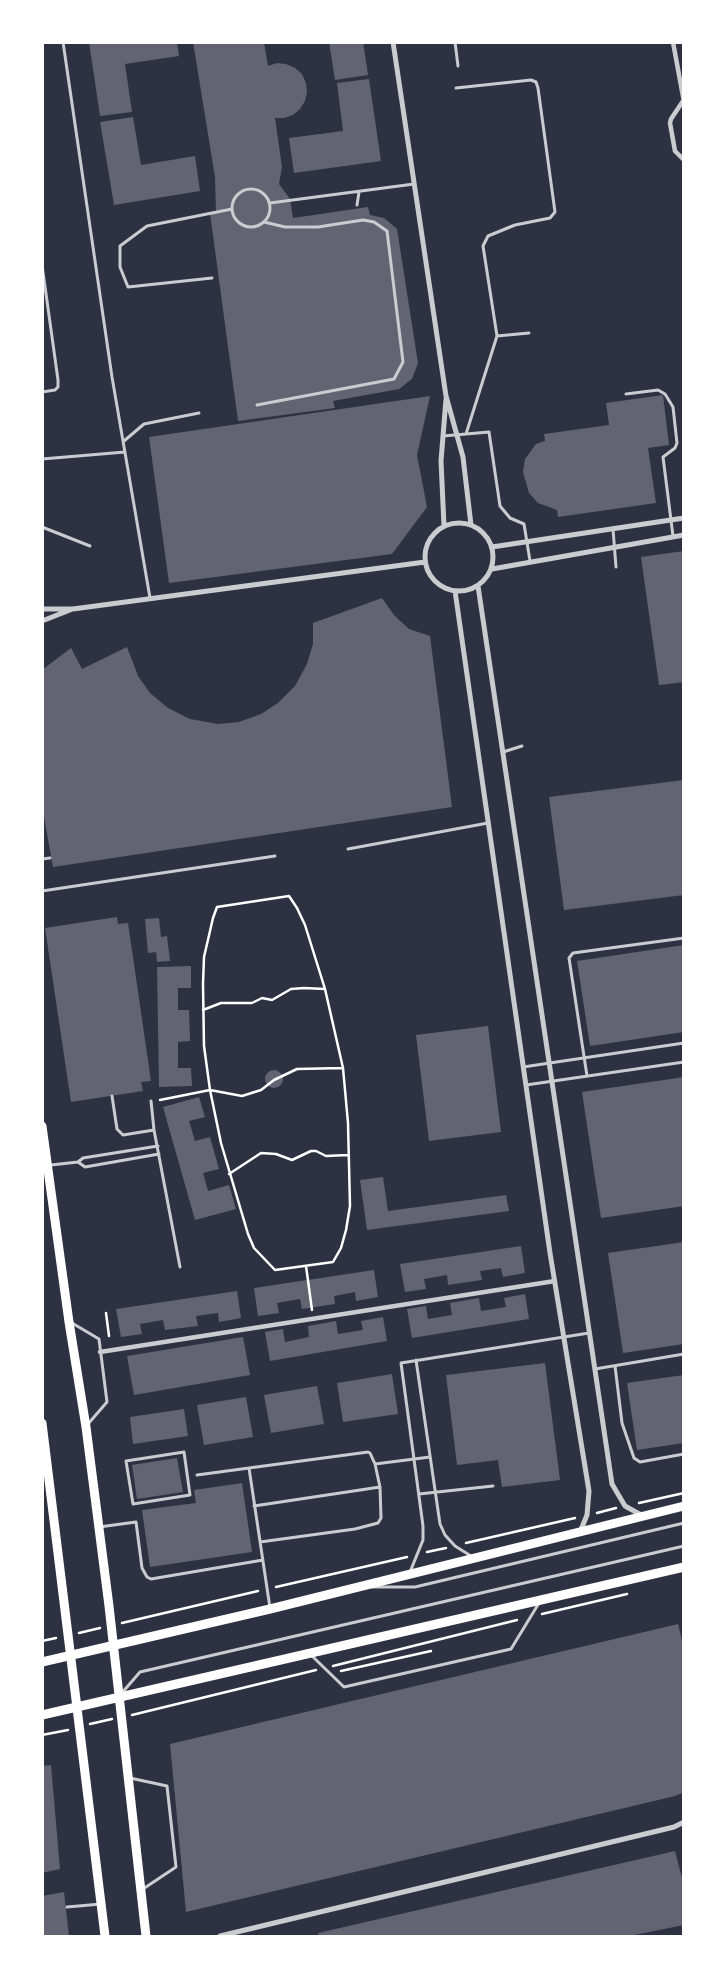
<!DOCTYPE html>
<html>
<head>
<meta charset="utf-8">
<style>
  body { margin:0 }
  #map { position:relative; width:726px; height:1979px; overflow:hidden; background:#2d3142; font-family:Lato,sans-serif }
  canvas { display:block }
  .frame { position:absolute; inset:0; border:44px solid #fff; pointer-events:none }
</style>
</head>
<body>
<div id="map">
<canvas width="726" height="1979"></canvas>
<div class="frame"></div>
</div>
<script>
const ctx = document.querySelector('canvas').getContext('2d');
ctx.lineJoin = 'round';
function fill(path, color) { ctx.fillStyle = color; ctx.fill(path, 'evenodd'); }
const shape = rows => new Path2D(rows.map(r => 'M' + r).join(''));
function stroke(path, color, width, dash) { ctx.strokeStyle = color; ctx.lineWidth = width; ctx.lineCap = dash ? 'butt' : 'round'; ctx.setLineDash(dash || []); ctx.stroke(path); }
fill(shape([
  [89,42,177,42,179,56,125,64,132,112,100,116],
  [193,42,264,42,268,66,277,63,286,64,295,68,302,74,306,83,307,92,305,101,300,109,293,115,284,118,275,118,282,167,279,184,290,199,293,218,368,207,370,215,384,218,397,229,418,363,412,379,399,389,333,401,335,408,238,421,210,213,216,213,215,177],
  [329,42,363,42,368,75,335,80],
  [369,79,381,161,294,173,289,138,343,131,337,83],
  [133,117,141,165,195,156,200,191,114,205,100,122],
  [663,395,669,445,648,448,656,503,558,517,557,510,538,503,529,493,523,472,525,459,536,444,545,441,544,434,609,425,606,403],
  [430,396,417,455,427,507,392,554,169,583,149,437],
  [684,551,684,682,659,685,641,557],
  [382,598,394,615,409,629,430,636,452,807,53,867,42,806,42,670,71,648,82,669,127,647,138,676,150,693,168,708,190,719,218,724,239,722,261,714,278,703,295,686,307,664,313,644,313,623],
  [684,780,684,895,564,910,549,797],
  [117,917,118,924,128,923,151,1081,141,1082,143,1091,71,1102,45,928],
  [159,918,161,937,167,936,170,961,157,962,156,952,148,953,145,919],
  [684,945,684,1032,590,1046,577,961],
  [191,966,191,988,178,988,178,1010,189,1010,190,1041,178,1042,178,1068,191,1068,192,1086,159,1087,157,967],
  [488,1026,501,1132,429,1141,416,1035],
  '265 1079a9 9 0 1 1 18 0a9 9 0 1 1-18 0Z',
  [684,1077,684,1206,601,1218,582,1092],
  [199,1097,205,1117,189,1121,195,1141,210,1137,219,1169,203,1173,208,1191,229,1185,236,1209,195,1220,163,1107],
  [383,1177,388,1211,506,1195,509,1211,367,1230,360,1180],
  [684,1242,684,1344,623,1353,608,1253],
  [521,1246,525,1273,503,1277,501,1268,480,1271,482,1280,448,1285,447,1275,424,1279,426,1289,405,1292,400,1264],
  [374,1270,378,1297,356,1301,355,1292,334,1296,335,1304,302,1309,300,1299,277,1303,279,1313,258,1316,254,1288],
  [237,1291,241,1318,219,1322,218,1313,196,1316,198,1326,165,1330,163,1320,140,1324,142,1334,121,1337,116,1309],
  [525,1294,529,1319,412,1338,407,1309,426,1306,428,1319,452,1315,450,1303,479,1298,481,1311,506,1307,504,1298],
  [383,1317,387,1341,270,1361,265,1332,283,1329,285,1342,309,1337,308,1326,336,1321,338,1334,363,1330,361,1321],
  [243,1337,250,1375,134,1395,127,1356],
  [545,1363,560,1480,502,1487,498,1460,457,1465,446,1375],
  [392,1374,398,1414,343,1422,337,1383],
  [684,1375,684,1443,637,1450,627,1383],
  [317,1386,324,1424,271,1433,264,1395],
  [246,1397,253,1437,204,1445,197,1405],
  [184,1409,188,1436,133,1444,130,1417],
  [177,1458,183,1492,137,1499,132,1465],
  [242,1483,252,1552,150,1567,142,1510,196,1503,194,1490],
  [678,1624,684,1648,684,1792,675,1796,186,1912,170,1744],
  [51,1765,60,1869,42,1873,42,1766],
  [675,1851,684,1886,684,1925,629,1936,319,1936,318,1933],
  [64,1892,69,1936,42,1936,42,1896]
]), '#626471');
stroke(shape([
  [289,896,297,908,305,925,325,989,343,1068,348,1123,350,1206,346,1230,341,1248,333,1262,275,1270,254,1248,248,1234,221,1143,210,1090,204,1046,203,984,204,957,213,918,217,907,289,896],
  [203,1010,221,1003,252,1003,262,998,272,1000,291,989,304,988,325,989],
  [160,1100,210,1090,242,1096,261,1090,274,1080,297,1069,343,1068],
  [229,1174,261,1153,276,1154,292,1160,311,1151,316,1151,326,1156,348,1155],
  [306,1266,312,1310],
  [106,1313,109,1336],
  [639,1503,684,1493],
  [597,1513,616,1508],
  [466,1543,575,1518],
  [427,1552,446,1548],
  [276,1587,407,1557],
  [542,1614,627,1594],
  [122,1623,258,1591],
  [79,1633,100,1628],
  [42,1641,56,1638],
  [333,1666,517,1620],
  [341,1671,431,1651],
  [132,1715,316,1670],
  [90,1724,112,1719],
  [42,1735,68,1730]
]), '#fff', 2.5);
stroke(shape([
  [63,42,112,377,150,598],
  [455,42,458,66],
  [456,88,531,80,536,82,538,88,555,212,550,218,515,225,488,236,483,246,497,336,529,333],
  '232 208a19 19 0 1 1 38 0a19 19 0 1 1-38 0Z',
  [270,203,414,184],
  [357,205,359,192],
  [42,265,58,380,58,387,55,390,42,392],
  [212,278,128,287,120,267,120,246,147,226,232,209],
  [626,394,658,390,665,394,673,407,677,443,675,448,663,457,673,536],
  [257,405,394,379,403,362,387,231,374,222,363,220,318,227,285,227,264,222],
  [466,434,497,336],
  [443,436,489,432,500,506,510,518,524,524,530,561],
  [124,441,144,424,199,413],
  [42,459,125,452],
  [42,527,90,546],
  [613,529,616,567],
  [503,752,522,746],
  [348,849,488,823],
  [42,859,50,858],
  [42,891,275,856],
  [523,1067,684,1043],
  [587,1076,569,958,573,953,684,938],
  [526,1085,684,1062],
  [112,1096,117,1129,123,1135,154,1130],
  [151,1101,154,1130,180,1267],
  [78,1162,85,1167,159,1154],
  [42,1166,78,1162,83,1158,158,1146],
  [72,1323,99,1339,107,1402,88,1424],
  [416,1360,440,1524,445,1535,455,1546,471,1556],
  [615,1366,622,1423,634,1458,640,1462,684,1454],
  [595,1369,684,1354],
  [184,1452,190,1495,133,1504,126,1461,184,1452],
  [375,1464,430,1457],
  [249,1468,270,1608],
  [197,1475,368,1452,370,1453,375,1464,380,1487,381,1518,378,1523,355,1529,260,1542],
  [419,1494,493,1486],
  [254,1506,380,1487],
  [99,1527,136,1522,142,1568,147,1577,151,1579,263,1560],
  [410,1572,423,1540,423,1526,401,1363,589,1333],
  [372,1587,415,1587,684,1523],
  [311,1655,344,1687,511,1649,539,1603],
  [121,1694,140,1672,684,1546],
  [130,1778,167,1786,176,1867,143,1889],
  [67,1907,101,1904]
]), '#caccd0', 3);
stroke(shape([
  [673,42,684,102],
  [683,101,671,119,670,123,675,151,684,160],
  [100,1352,555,1281]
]), '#caccd0', 4.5);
stroke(shape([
  [393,42,446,396,463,457,471,525],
  '425 557a34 34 0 1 1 68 0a34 34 0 1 1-68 0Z',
  [444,526,441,461,446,399],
  [492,547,684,518],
  [492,569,684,535],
  [478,586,612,1484,625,1506,643,1516],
  [455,591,550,1253,589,1491,587,1515,580,1532],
  [42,609,73,609,425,562],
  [42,621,70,610],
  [220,1936,674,1827,684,1822]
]), '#caccd0', 5);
stroke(shape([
  [42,1126,69,1322,86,1427,109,1606,146,1936],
  [42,1423,105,1936],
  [42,1662,270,1609,684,1506],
  [42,1715,684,1567]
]), '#fff', 9);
</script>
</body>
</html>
